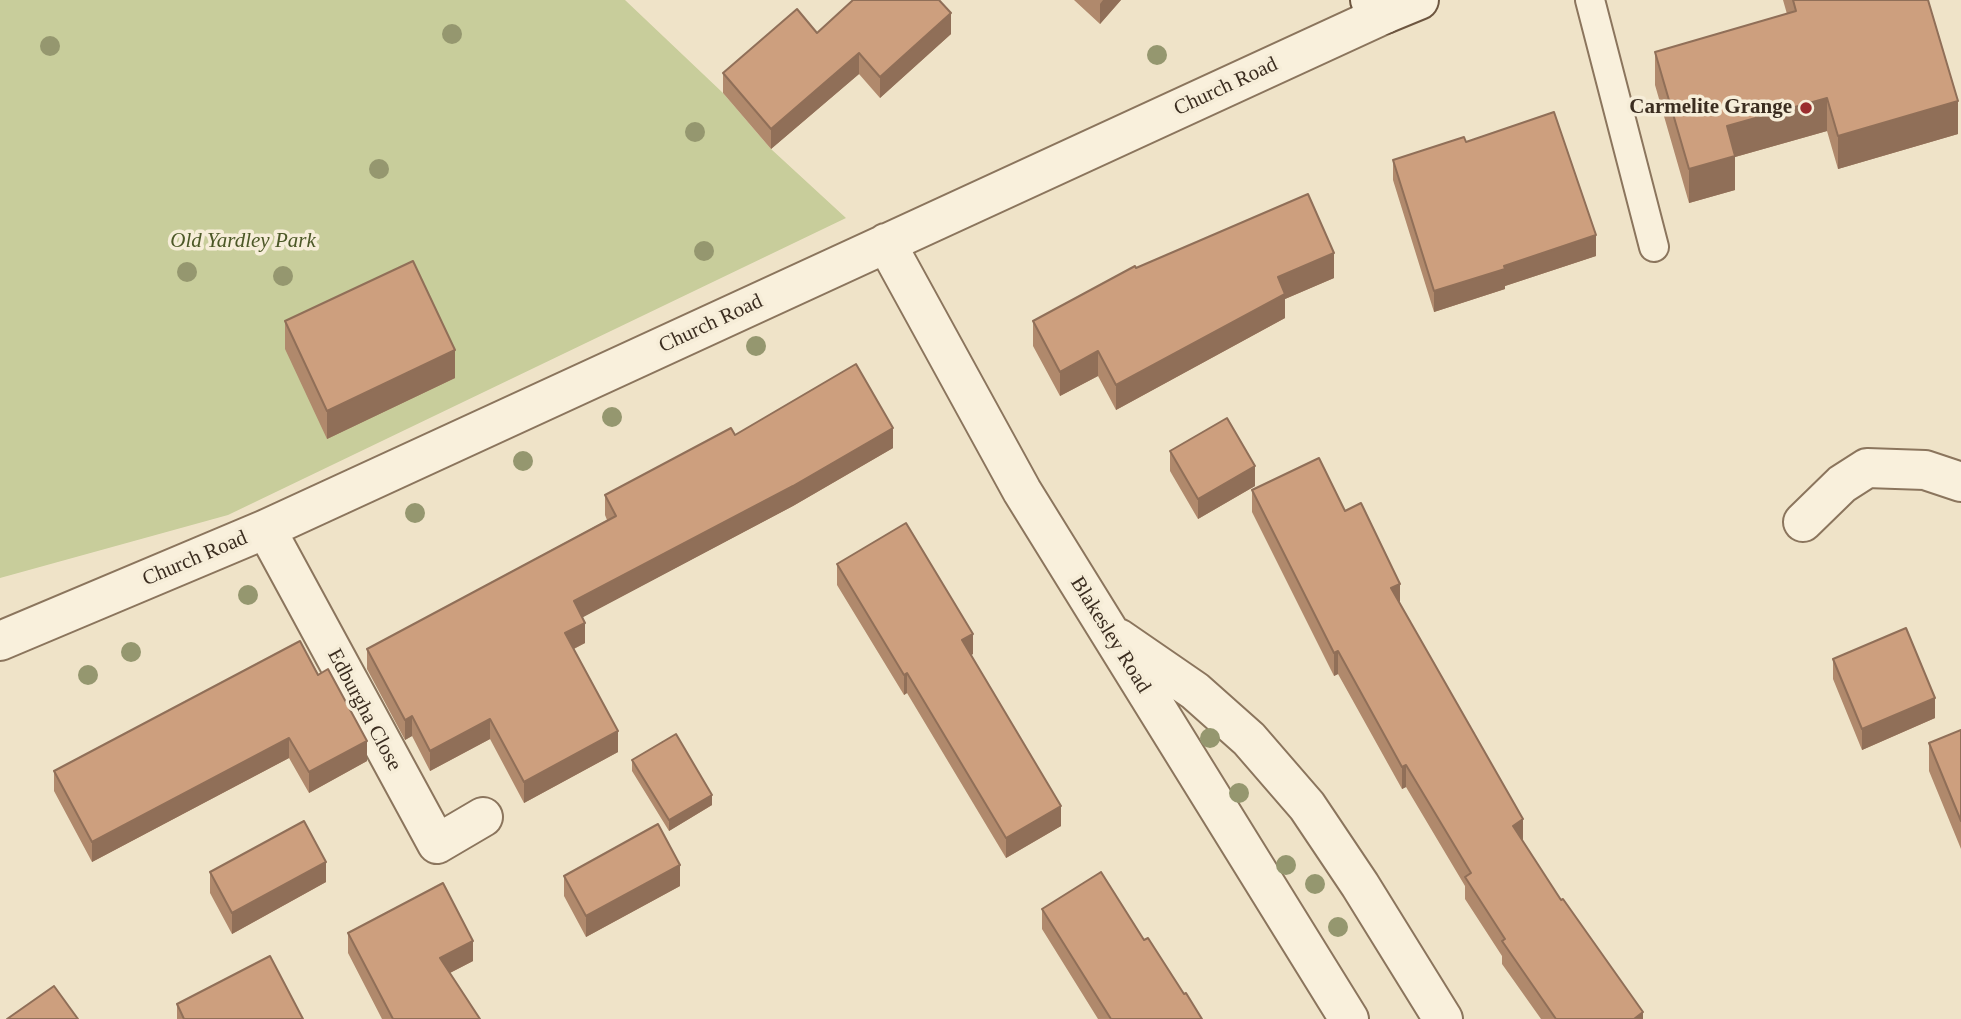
<!DOCTYPE html>
<html>
<head>
<meta charset="utf-8">
<style>
  body { margin:0 }
  canvas { display:block; background:#efe3c8 }
</style>
</head>
<body>
<canvas width="1961" height="1019"></canvas>
<script>
const ctx = document.querySelector('canvas').getContext('2d');
ctx.lineJoin = 'round';
function fill(path, color) { ctx.fillStyle = color; ctx.fill(path, 'evenodd'); }
const shape = rows => new Path2D(rows.map(r => 'M' + r).join(''));
function stroke(path, color, width, dash) { ctx.strokeStyle = color; ctx.lineWidth = width; ctx.lineCap = dash ? 'butt' : 'round'; ctx.setLineDash(dash || []); ctx.stroke(path); }
function label(font, color, halo, rows, align = 'center') {
  ctx.font = font + ' Georgia,serif'; ctx.lineWidth = 7; ctx.setLineDash([]); ctx.textBaseline = 'middle'; ctx.strokeStyle = halo; ctx.fillStyle = color; for (const [text, x, y, turn = 0] of rows) {
    ctx.save(); ctx.translate(x, y); ctx.rotate((+turn || 0) * Math.PI / 180); ctx.textAlign = isNaN(turn) ? turn : align; if (halo) ctx.strokeText(text, 0, 0); ctx.fillText(text, 0, 0); ctx.restore();
  }
}
fill(shape([
  [0,0,625,0,723,93,771,149,846,218,228,515,0,578]
]), '#c8cd9b');
const lane = shape([
  [1590,0,1654,247]
]);
const street = shape([
  [886,243,1022,491,1349,1019],
  [1803,522,1842,484,1867,468,1925,470,1961,482],
  [266,529,437,844,483,817],
  [1118,638,1195,691,1249,739,1307,806,1360,885,1443,1019],
  [0,641,266,529,1385,14]
]);
const secondary = shape([
  [1370,0,1385,14,1419,0]
]);
stroke(lane, '#8b755d', 32);
stroke(street, '#8b755d', 42);
stroke(secondary, '#6d5640', 42);
stroke(lane, '#f9f0dc', 28);
stroke(street, '#f9f0dc', 38);
stroke(secondary, '#f9f0dc', 38);
ctx.fillStyle = '#95976f';
for (const [x, y] of [
  [452,34],
  [50,46],
  [1157,55],
  [695,132],
  [379,169],
  [704,251],
  [187,272],
  [283,276],
  [756,346],
  [612,417],
  [523,461],
  [415,513],
  [248,595],
  [131,652],
  [88,675],
  [1210,738],
  [1239,793],
  [1286,865],
  [1315,884],
  [1338,927]
]) { ctx.beginPath(); ctx.arc(x, y, 10, 0, 2 * Math.PI); ctx.fill(); }
fill(shape([
  [1074,0,1121,0,1100,24],
  [1783,0,1928,0,1958,134,1838,169,1827,131,1735,157,1735,190,1689,203,1655,85,1655,52,1787,14],
  [817,33,951,34,880,98,859,74,771,149,723,93,723,73],
  [1466,142,1596,256,1505,286,1505,289,1434,312,1393,180,1393,160],
  [1136,268,1334,278,1285,299,1285,318,1116,410,1098,376,1060,396,1033,346,1033,321],
  [285,321,455,378,327,439,285,349],
  [735,435,893,448,793,506,582,617,585,643,574,649,618,752,524,803,490,739,430,771,412,736,405,740,367,669,367,649,607,520,605,515,605,495],
  [1170,451,1255,486,1198,519,1170,471],
  [1252,490,1345,511,1400,604,1523,842,1561,900,1643,1019,1541,1019,1502,964,1502,956,1465,899,1465,886,1406,787,1402,789,1338,674,1334,676,1252,512],
  [837,564,973,654,971,655,1061,826,1006,858,907,693,904,695,837,585],
  [300,641,367,761,309,793,289,758,92,862,54,791,54,771],
  [1833,659,1935,718,1862,750,1833,679],
  [1961,730,1961,849,1929,771,1929,743],
  [632,760,712,805,669,831,632,771],
  [210,872,326,882,232,934,210,893],
  [564,876,680,886,586,937,564,896],
  [1042,909,1144,940,1202,1019,1098,1019,1042,929],
  [348,933,473,961,450,973,480,1019,382,1019,348,953],
  [177,1004,303,1019,177,1019]
]), '#b0896c');
fill(shape([
  [1103,0,1121,0,1100,24,1100,4],
  [951,13,951,34,880,98,880,77],
  [859,53,859,74,771,149,771,129],
  [1827,98,1827,131,1735,157,1735,190,1689,203,1689,169,1727,126],
  [1958,101,1958,134,1838,169,1838,136],
  [1596,235,1596,256,1505,286,1505,289,1434,312,1434,291,1504,266],
  [1334,253,1334,278,1285,299,1285,318,1116,410,1116,385,1278,277],
  [455,350,455,378,327,439,327,411],
  [1098,351,1098,376,1060,396,1060,372],
  [893,428,893,448,793,506,574,622,574,601],
  [1255,466,1255,486,1198,519,1198,499],
  [1400,584,1400,607,1391,588],
  [585,623,585,643,565,653,565,633],
  [973,634,973,654,962,660,962,640],
  [1338,651,1338,674,1334,676,1334,653],
  [907,673,907,693,904,695,904,675],
  [1935,698,1935,718,1862,750,1862,729],
  [412,716,412,736,405,740,405,720],
  [490,719,490,739,430,771,430,751],
  [618,731,618,752,524,803,524,782],
  [289,738,289,758,92,862,92,842],
  [367,741,367,761,309,793,309,772],
  [1406,765,1406,787,1402,789,1402,767],
  [712,795,712,805,669,831,669,820],
  [1061,806,1061,826,1006,858,1006,838],
  [1523,819,1523,842,1513,826],
  [326,862,326,882,232,934,232,913],
  [680,865,680,886,586,937,586,916],
  [473,941,473,961,440,978,440,958],
  [1643,1012,1643,1019,1634,1019]
]), '#906f58');
const building = shape([
  [853,0,939,0,951,13,880,77,859,53,771,129,723,73,797,9,817,33,853,0],
  [1793,0,1928,0,1958,101,1838,136,1827,98,1727,126,1735,156,1689,169,1655,52,1796,11,1793,0],
  [1554,112,1596,235,1504,266,1505,269,1434,291,1393,160,1464,137,1466,142,1554,112],
  [1308,194,1334,253,1278,277,1285,294,1116,385,1098,351,1060,372,1033,321,1135,266,1136,268,1308,194],
  [413,261,455,350,327,411,285,321,413,261],
  [856,364,893,428,793,486,574,601,585,623,565,633,618,731,524,782,490,719,430,751,412,716,405,720,367,649,616,516,605,495,731,428,735,435,856,364],
  [1227,418,1255,466,1198,499,1170,451,1227,418],
  [1319,458,1345,511,1361,503,1400,584,1391,588,1523,819,1513,826,1561,900,1563,899,1643,1012,1634,1019,1556,1019,1502,941,1505,939,1465,877,1471,873,1406,765,1402,767,1338,651,1334,653,1252,490,1319,458],
  [906,523,973,634,962,640,1061,806,1006,838,907,673,904,675,837,564,906,523],
  [1906,628,1935,698,1862,729,1833,659,1906,628],
  [300,641,318,675,328,669,367,741,309,772,289,738,92,842,54,771,300,641],
  [1961,730,1961,821,1929,743,1961,730],
  [676,734,712,795,669,820,632,760,676,734],
  [304,821,326,862,232,913,210,872,304,821],
  [658,824,680,865,586,916,564,876,658,824],
  [1101,872,1144,940,1148,938,1184,994,1186,993,1202,1019,1111,1019,1042,909,1101,872],
  [443,883,473,941,440,958,480,1019,393,1019,348,933,443,883],
  [270,956,303,1019,184,1019,177,1004,270,956],
  [54,986,78,1019,7,1019,54,986]
]);
fill(building, '#cd9f7e');
stroke(building, '#906f58', 2);
for (const [x, y, r, color] of [
  [1806,108,7,"#9a2d2e"]
]) { const dot = new Path2D(); dot.arc(x, y, r, 0, 2 * Math.PI); ctx.fillStyle = color; ctx.fill(dot); stroke(dot, '#f6edd8', 2.5); }
label('21px', '#3b2d20', '#f6edd8', [
  ["Church Road",1226,87,-25],
  ["Church Road",711,324,-25],
  ["Church Road",195,559,-23],
  ["Blakesley Road",1110,635,58],
  ["Edburgha Close",364,710,62]
]);
label('bold 21px', '#3b2d20', '#f6edd8', [
  ["Carmelite Grange",1792,108]
], 'right');
label('italic 21px', '#4c5827', '#f6edd8', [
  ["Old Yardley Park",243,241]
]);
</script>
</body>
</html>
